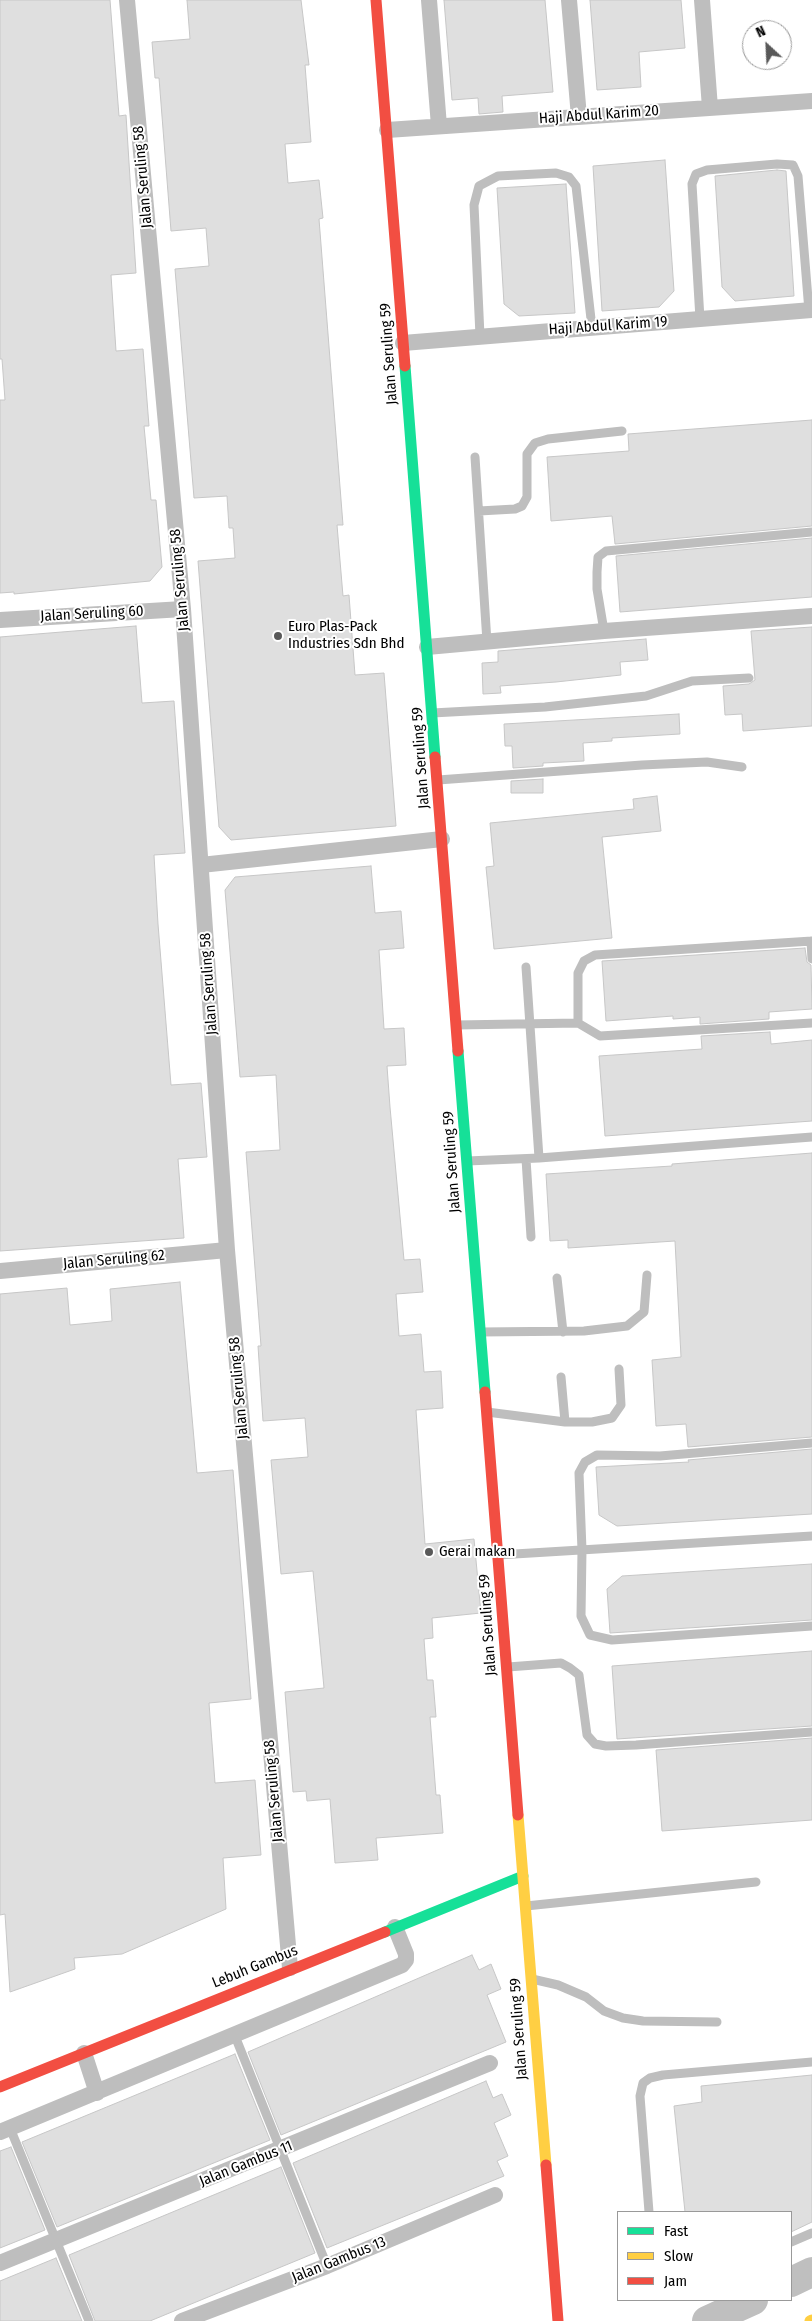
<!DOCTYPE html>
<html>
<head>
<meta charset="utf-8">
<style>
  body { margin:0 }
  #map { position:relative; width:812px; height:2321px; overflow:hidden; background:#fff; font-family:"Fira Sans Condensed",sans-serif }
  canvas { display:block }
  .legend { position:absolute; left:617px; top:2211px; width:175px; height:90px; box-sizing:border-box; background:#fff; border:1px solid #999; margin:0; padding:6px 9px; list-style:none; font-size:15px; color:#000 }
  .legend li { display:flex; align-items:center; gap:10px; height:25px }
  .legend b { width:25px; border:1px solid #999 }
  .north { position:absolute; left:742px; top:20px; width:50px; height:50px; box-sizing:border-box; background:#fff; border:1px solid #999; border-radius:50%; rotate:335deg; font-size:14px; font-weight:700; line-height:20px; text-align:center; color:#000 }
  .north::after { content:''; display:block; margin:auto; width:18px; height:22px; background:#595959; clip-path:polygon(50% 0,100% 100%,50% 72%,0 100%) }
</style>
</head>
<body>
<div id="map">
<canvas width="812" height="2321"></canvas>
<ul class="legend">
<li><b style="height:6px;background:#16e098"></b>Fast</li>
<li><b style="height:6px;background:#ffcf43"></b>Slow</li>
<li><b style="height:6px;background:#f24e42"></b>Jam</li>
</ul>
<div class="north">N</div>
</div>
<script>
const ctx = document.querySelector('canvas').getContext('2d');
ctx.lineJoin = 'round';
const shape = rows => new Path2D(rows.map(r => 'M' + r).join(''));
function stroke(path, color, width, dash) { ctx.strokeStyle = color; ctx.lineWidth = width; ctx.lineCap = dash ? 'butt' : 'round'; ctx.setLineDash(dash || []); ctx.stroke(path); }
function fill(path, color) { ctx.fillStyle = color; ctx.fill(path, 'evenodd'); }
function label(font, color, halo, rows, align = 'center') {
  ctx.font = font + ' "Fira Sans Condensed",sans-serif'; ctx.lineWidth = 4; ctx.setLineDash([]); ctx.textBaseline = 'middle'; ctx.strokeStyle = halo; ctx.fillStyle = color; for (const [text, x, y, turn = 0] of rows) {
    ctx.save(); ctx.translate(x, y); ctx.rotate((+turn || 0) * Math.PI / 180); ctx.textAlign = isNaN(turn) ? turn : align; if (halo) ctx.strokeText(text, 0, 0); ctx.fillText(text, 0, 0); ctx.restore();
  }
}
stroke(shape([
  [791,2282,812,2272],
  [707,2321,753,2300]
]), '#bfbfbf', 30);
const building = shape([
  [0,0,110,0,119,116,126,115,136,273,111,275,116,351,143,349,149,426,144,426,151,500,156,500,162,567,150,581,14,594,14,592,0,593,0,400,5,400,2,359,0,359,0,0],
  [187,0,301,0,309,65,305,65,311,142,285,144,288,183,319,180,323,218,319,219,343,525,337,525,343,596,349,595,355,675,384,673,396,826,231,840,219,827,198,561,235,558,233,528,229,528,227,496,194,498,175,269,209,266,206,228,171,231,159,78,155,78,152,42,190,39,187,0],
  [444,0,545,0,553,92,502,96,503,112,479,114,478,98,452,100,444,0],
  [590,0,681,0,685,48,639,52,641,87,597,90,590,0],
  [665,160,674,291,659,307,602,311,593,166,665,160],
  [777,170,786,171,794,296,735,301,722,287,715,176,777,170],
  [566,184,575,313,519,316,504,304,497,188,566,184],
  [812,420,812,526,615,544,612,516,551,521,547,457,629,451,628,434,812,420],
  [812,538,812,597,620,612,616,556,812,538],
  [136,626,142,703,174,701,185,853,154,855,158,924,171,1085,201,1083,207,1157,178,1159,184,1238,0,1251,0,637,136,626],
  [812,627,812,726,743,731,742,714,725,715,723,686,749,684,755,680,751,631,812,627],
  [646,639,648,660,620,662,621,675,556,682,500,686,501,693,483,694,482,663,498,662,498,651,646,639],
  [679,714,680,734,612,738,612,741,583,743,584,761,543,763,543,766,513,768,512,746,505,746,504,724,679,714],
  [543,779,543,793,511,793,511,781,543,779],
  [657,796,661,831,602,837,612,938,494,949,486,867,494,866,490,823,634,809,633,799,657,796],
  [371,866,375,913,401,911,404,948,379,950,384,1029,404,1028,406,1065,387,1066,390,1107,404,1260,420,1259,423,1292,396,1294,399,1336,421,1334,424,1372,441,1371,443,1408,416,1410,425,1544,474,1539,481,1613,432,1618,433,1638,424,1639,427,1680,433,1680,436,1717,430,1717,436,1795,440,1795,443,1833,376,1838,378,1860,335,1863,330,1799,307,1801,306,1791,293,1792,285,1692,324,1688,313,1571,281,1574,271,1460,308,1457,305,1418,263,1421,258,1346,261,1346,246,1152,280,1150,276,1075,240,1077,225,890,235,877,371,866],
  [805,948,807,962,811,965,812,1009,769,1012,769,1019,700,1024,700,1017,673,1019,673,1016,606,1021,602,961,805,948],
  [770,1032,771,1044,812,1040,812,1121,605,1136,599,1056,702,1049,701,1036,770,1032],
  [812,1153,812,1437,688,1447,686,1424,656,1426,652,1360,681,1357,675,1241,568,1248,568,1240,550,1241,546,1174,672,1166,672,1164,812,1153],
  [180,1282,197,1473,233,1470,251,1699,209,1703,215,1783,255,1780,261,1855,223,1858,226,1909,122,1954,74,1958,75,1969,10,1992,5,1914,0,1915,0,1294,67,1288,70,1325,112,1321,110,1289,180,1282],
  [812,1449,812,1514,617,1526,599,1515,596,1467,689,1462,688,1460,812,1449],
  [812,1564,812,1620,610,1633,607,1589,622,1576,812,1564],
  [812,1651,812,1726,617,1739,612,1666,812,1651],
  [812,1738,812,1820,662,1831,656,1750,812,1738],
  [472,1955,479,1970,491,1964,501,1989,487,1995,506,2042,281,2135,248,2052,472,1955],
  [235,2054,270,2140,57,2227,22,2142,235,2054],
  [812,2075,812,2222,791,2232,791,2212,685,2212,674,2106,702,2102,701,2086,812,2075],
  [486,2081,493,2098,502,2094,511,2115,494,2123,508,2156,497,2161,504,2176,327,2248,293,2163,486,2081],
  [11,2147,45,2230,0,2248,0,2151,11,2147],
  [281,2167,315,2253,150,2321,95,2321,69,2255,281,2167],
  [56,2258,82,2321,0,2321,0,2281,56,2258]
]);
fill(building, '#dfdfdf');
stroke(building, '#c7c7c7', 1);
stroke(shape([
  [700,319,692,184,696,174,707,170,777,164,793,165,798,176,809,311],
  [480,336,474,205,479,186,498,176,556,173,569,177,576,186,592,328],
  [475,457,487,642],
  [479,511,515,509,522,506,527,497,527,454,535,443,548,439,622,431],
  [604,631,597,589,597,572,598,557,606,551,812,532],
  [432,713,545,707,646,696,692,681,749,678],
  [438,780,642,765,707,762,742,767],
  [811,941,812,959],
  [526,967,539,1158],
  [578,1023,578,973,584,961,595,955,812,941],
  [456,1025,578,1023,600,1036,812,1023],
  [526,1159,531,1237],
  [467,1161,539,1158,812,1137],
  [557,1278,563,1332],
  [480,1332,584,1331,627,1326,644,1312,647,1275],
  [561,1377,565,1422],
  [487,1412,565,1422,592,1422,612,1418,621,1405,619,1369],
  [812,1443,660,1456,597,1455,585,1462,579,1473,582,1550,581,1616,590,1635,612,1640,812,1626],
  [498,1555,812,1536],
  [508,1667,561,1663,570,1668,579,1675,587,1735,595,1744,606,1746,636,1745,812,1732],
  [526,1906,756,1882],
  [532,1979,558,1985,586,1997,604,2011,623,2018,643,2021,717,2022],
  [235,2036,327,2266],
  [10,2128,89,2321],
  [649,2212,640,2096,643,2083,650,2078,663,2075,812,2062],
  [791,2242,812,2233]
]), '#bebebe', 9);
stroke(shape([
  [127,0,183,609,227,1250,290,1968],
  [429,0,439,126],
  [569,0,579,117],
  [702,0,710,108],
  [387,130,812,101],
  [403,343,812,310],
  [0,620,183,609],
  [427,647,604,631,812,616],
  [201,865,442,839],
  [0,1271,227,1250],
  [84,2053,97,2093],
  [0,2132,402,1965,406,1960,406,1954,395,1927],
  [0,2263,490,2063],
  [182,2321,327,2266,495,2195]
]), '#bebebe', 16);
stroke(shape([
  [405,366,435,757],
  [458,1051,485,1392],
  [385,1932,523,1876]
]), '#16e098', 11);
stroke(shape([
  [518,1815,546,2165],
  [810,2321,812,2320]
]), '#ffcf43', 11);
stroke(shape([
  [376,0,405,366],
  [435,757,458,1051],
  [485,1392,518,1815],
  [0,2087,385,1932],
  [546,2165,558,2321]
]), '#f24e42', 11);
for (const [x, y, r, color] of [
  [278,636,5,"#595959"],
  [429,1552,5,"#595959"]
]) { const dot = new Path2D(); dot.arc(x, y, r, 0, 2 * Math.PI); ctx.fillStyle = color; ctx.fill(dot); stroke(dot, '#fff', 2); }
label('15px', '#000', '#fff', [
  ["Haji Abdul Karim 20",599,115,-4],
  ["Jalan Seruling 58",143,177,-95],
  ["Haji Abdul Karim 19",608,326,-4],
  ["Jalan Seruling 59",389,354,-94],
  ["Jalan Seruling 58",180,580,-95],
  ["Jalan Seruling 60",92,614,-3],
  ["Jalan Seruling 59",421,758,-94],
  ["Jalan Seruling 58",209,984,-94],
  ["Jalan Seruling 59",452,1162,-94],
  ["Jalan Seruling 62",114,1260,-5],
  ["Jalan Seruling 58",239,1388,-95],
  ["Jalan Seruling 59",488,1625,-94],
  ["Jalan Seruling 58",274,1791,-95],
  ["Lebuh Gambus",255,1967,-22],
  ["Jalan Seruling 59",519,2029,-94],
  ["Jalan Gambus 11",246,2164,-22],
  ["Jalan Gambus 13",339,2260,-22]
]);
label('15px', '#000', '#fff', [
  ["Euro Plas-Pack",288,627],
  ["Industries Sdn Bhd",288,644],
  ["Gerai makan",439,1552]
], 'left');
</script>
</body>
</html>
